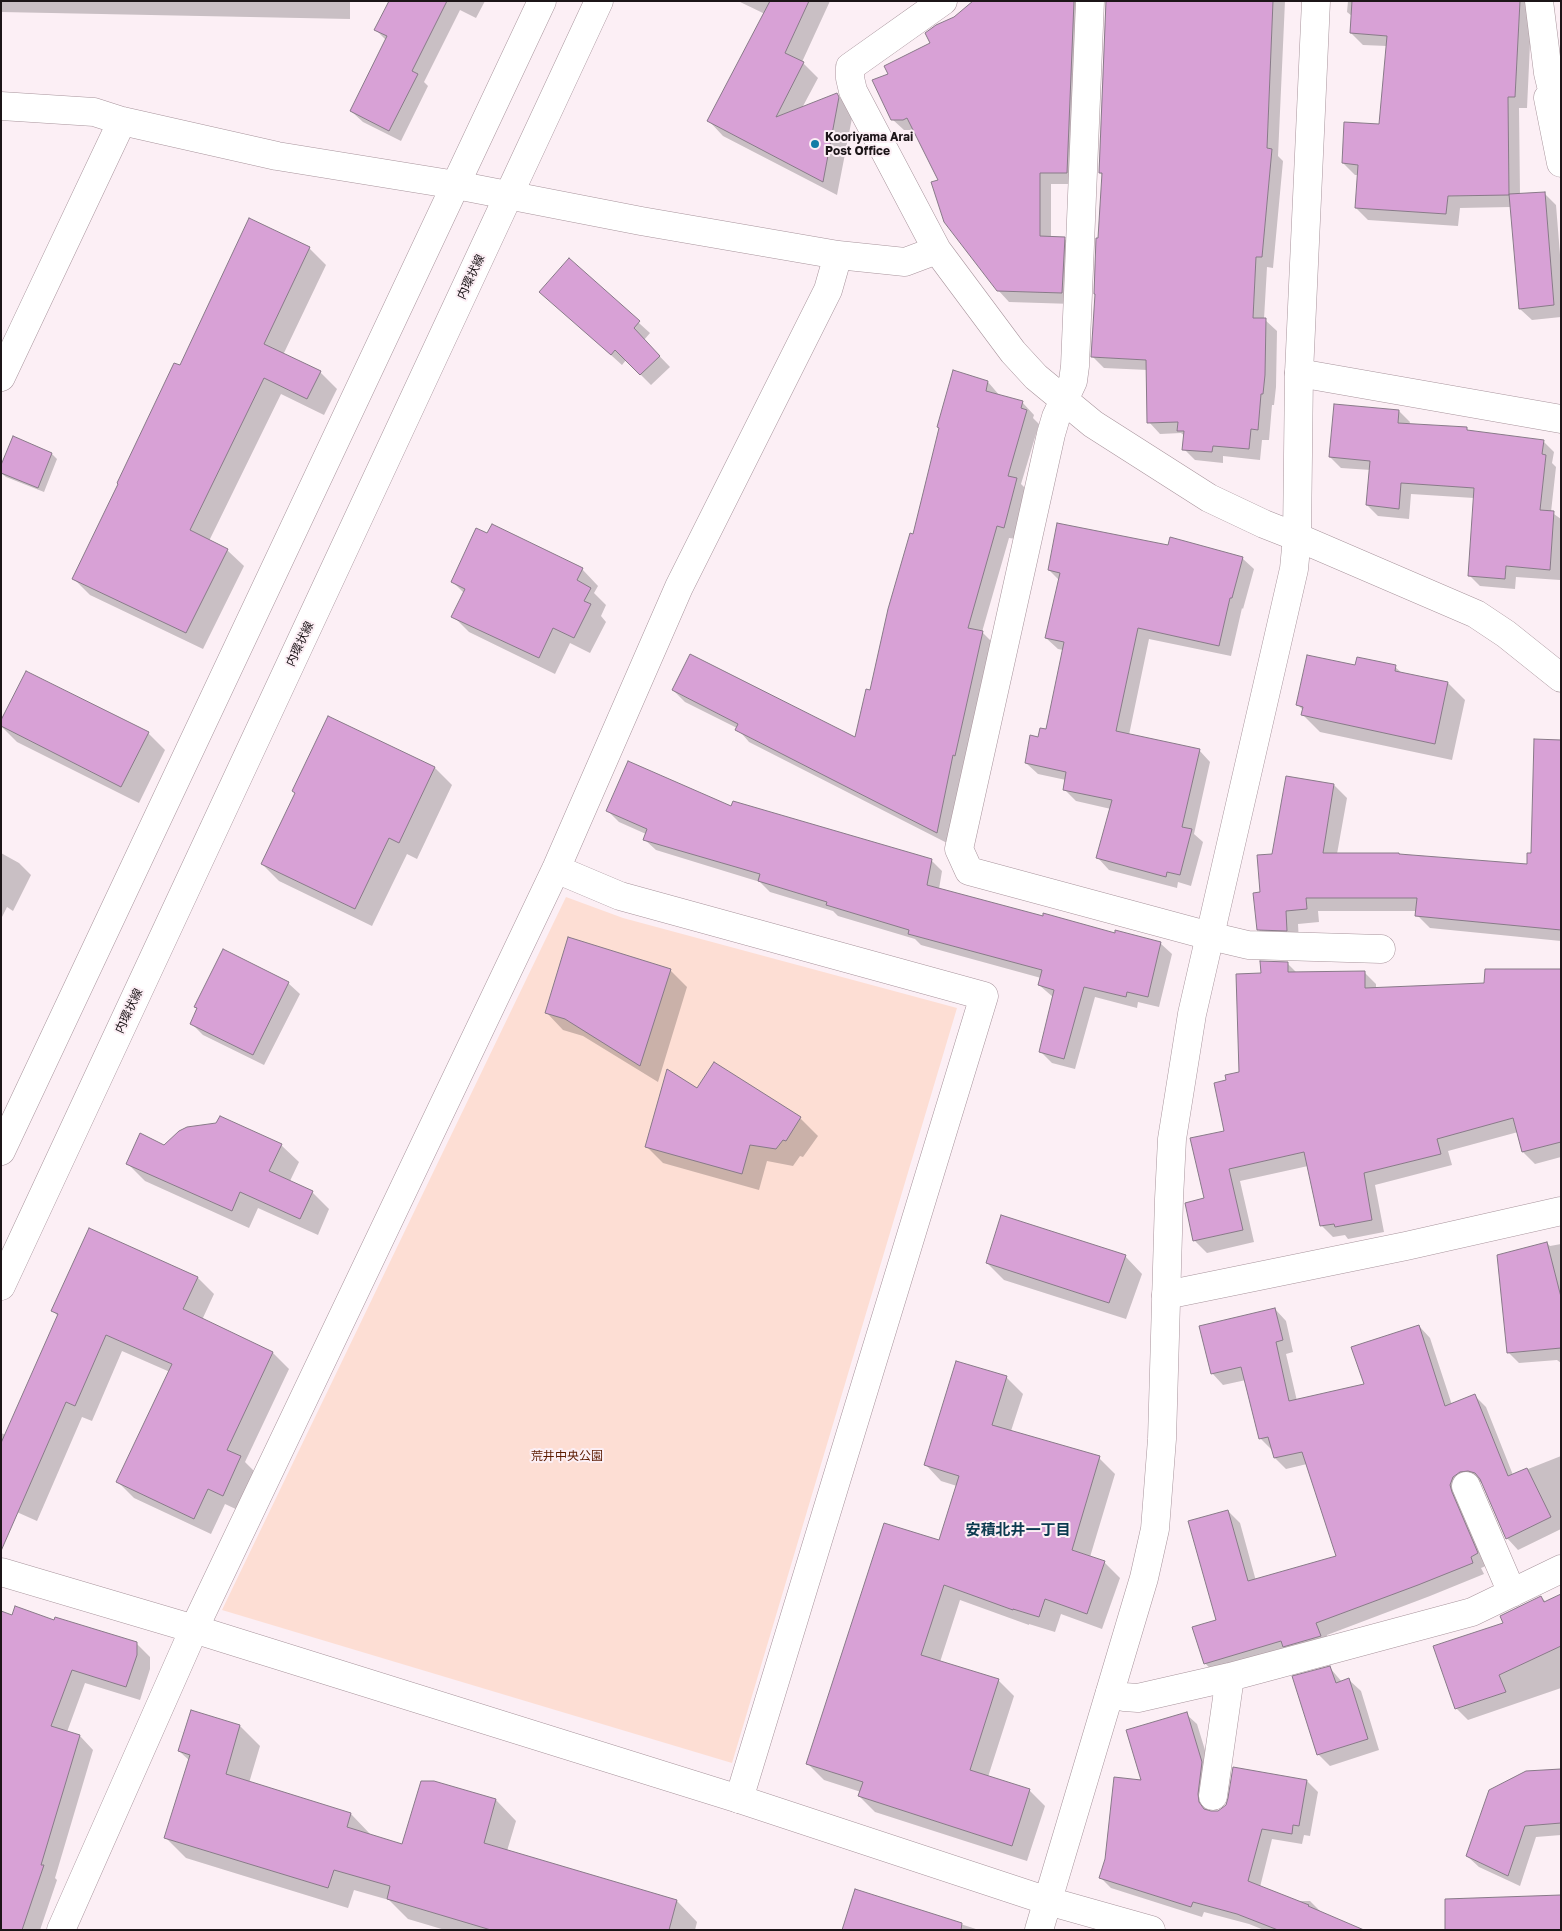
<!DOCTYPE html>
<html>
<head>
<meta charset="utf-8">
<style>
  body { margin:0 }
  #map { position:relative; width:1562px; height:1931px; overflow:hidden; background:#fceff5; font-family:"Golos Text",sans-serif }
  canvas { display:block }
  .frame { position:absolute; inset:0; border:2px solid #1c1518; pointer-events:none }
</style>
</head>
<body>
<div id="map">
<canvas width="1562" height="1931"></canvas>
<div class="frame"></div>
</div>
<script>
const ctx = document.querySelector('canvas').getContext('2d');
ctx.lineJoin = 'round';
function fill(path, color) { ctx.fillStyle = color; ctx.fill(path, 'evenodd'); }
const shape = rows => new Path2D(rows.map(r => 'M' + r).join(''));
function stroke(path, color, width, dash) { ctx.strokeStyle = color; ctx.lineWidth = width; ctx.lineCap = dash ? 'butt' : 'round'; ctx.setLineDash(dash || []); ctx.stroke(path); }
function label(font, color, halo, rows, align = 'center') {
  ctx.font = font + ' "Golos Text","Noto Sans JP",sans-serif'; ctx.lineWidth = 4; ctx.setLineDash([]); ctx.textBaseline = 'middle'; ctx.strokeStyle = halo; ctx.fillStyle = color; for (const [text, x, y, turn = 0] of rows) {
    ctx.save(); ctx.translate(x, y); ctx.rotate((+turn || 0) * Math.PI / 180); ctx.textAlign = isNaN(turn) ? turn : align; if (halo) ctx.strokeText(text, 0, 0); ctx.fillText(text, 0, 0); ctx.restore();
  }
}
fill(shape([
  [566,897,623,918,957,1008,732,1763,222,1610]
]), '#fdded4');
fill(shape([
  [1,1,350,1,350,19,1,12],
  [390,1,485,1,476,18,460,10,424,82,428,86,401,141,363,122,351,111,386,40,376,30],
  [738,1,830,1,802,62,818,78,802,108,837,95,852,109,853,113,837,195,723,136,709,121,765,14],
  [975,1,1091,1,1078,184,1051,184,1051,238,1064,238,1075,250,1073,304,1009,302,998,290,915,130,904,130,892,119,890,75,932,43,955,18],
  [1107,1,1285,1,1278,156,1283,161,1273,268,1267,267,1264,319,1277,331,1276,387,1274,405,1272,405,1269,440,1262,440,1260,460,1223,456,1223,463,1195,460,1184,449,1185,436,1181,433,1160,434,1149,422,1148,370,1104,368,1092,356,1103,176,1100,173],
  [1348,1,1532,1,1527,108,1519,108,1520,195,1544,193,1556,205,1561,267,1561,317,1532,320,1520,309,1511,207,1460,208,1458,226,1368,220,1356,208,1359,175,1355,175,1343,163,1380,126,1387,46,1363,45,1351,33,1352,16,1347,12],
  [309,248,326,265,283,355,320,372,337,389,324,415,281,394,209,541,227,550,244,566,203,649,90,595,73,578,181,367],
  [569,260,650,333,644,340,670,367,651,385,626,360,622,365,541,292],
  [988,382,1000,396,1022,402,1034,415,1033,418,1039,424,1021,484,1029,492,1016,539,1009,538,982,632,995,645,949,844,749,742,737,728,685,702,673,690,856,739,871,691,914,536,940,429,938,427],
  [1399,411,1410,422,1409,425,1466,429,1469,432,1543,441,1554,452,1552,463,1556,467,1551,512,1561,519,1560,580,1516,577,1515,589,1480,586,1469,575,1474,498,1411,494,1409,519,1378,516,1367,505,1371,470,1341,468,1330,457],
  [14,438,52,454,57,459,44,492,6,477,1,473],
  [1169,546,1242,558,1254,569,1243,609,1242,608,1231,656,1149,639,1129,735,1199,750,1210,762,1194,834,1203,842,1191,886,1178,882,1177,888,1109,870,1098,858,1111,809,1076,801,1064,789,1066,780,1038,774,1026,763,1039,738,1047,730,1063,650,1058,649,1046,638,1059,580,1049,570],
  [582,569,598,586,594,593,606,605,601,616,606,622,590,653,570,643,555,674,469,632,453,616,464,593,452,581],
  [1356,666,1395,667,1403,674,1448,683,1465,700,1452,760,1320,732,1303,715,1304,711,1298,705],
  [328,717,435,768,452,785,417,859,407,854,372,926,279,881,262,864,296,794],
  [1,726,148,733,165,750,139,803,17,742],
  [1561,783,1561,941,1430,928,1417,915,1417,911,1318,911,1319,922,1298,924,1299,943,1271,942,1258,929,1261,893,1273,855,1334,785,1347,798,1337,854,1528,866],
  [732,808,931,860,942,871,939,889,1043,918,1116,935,1160,943,1172,954,1159,1007,1138,1002,1137,1008,1095,997,1075,1069,1052,1063,1041,1052,1053,997,1039,985,1041,978,921,945,915,939,838,916,833,911,770,892,760,882,656,850,644,839,646,834,619,822,608,811],
  [1,853,19,863,31,875,13,911,7,907,1,919],
  [1287,963,1297,973,1364,972,1376,984,1376,989,1485,984,1561,970,1561,1157,1535,1164,1523,1152,1518,1132,1448,1151,1452,1165,1375,1185,1384,1232,1348,1239,1345,1235,1333,1237,1321,1225,1308,1166,1240,1181,1254,1242,1207,1253,1195,1241,1226,1132,1227,1081,1240,1073,1263,974],
  [670,970,687,987,658,1082,583,1036,563,1030,546,1012],
  [288,983,300,994,264,1065,203,1035,191,1023],
  [714,1064,800,1118,818,1136,803,1157,800,1156,793,1166,767,1161,759,1190,663,1163,646,1146,698,1090],
  [281,1145,299,1162,290,1181,312,1192,329,1209,318,1235,258,1208,249,1228,145,1181,128,1164,165,1146],
  [1547,1243,1550,1246,1561,1244,1561,1363,1557,1360,1519,1363,1508,1352],
  [1125,1256,1142,1274,1126,1319,1004,1280,987,1263],
  [198,1278,214,1294,202,1320,273,1353,289,1369,245,1462,257,1474,240,1511,225,1504,211,1534,134,1498,118,1482,170,1372,122,1351,92,1421,82,1417,37,1521,1,1505,1,1433,6,1435,59,1317,53,1311],
  [1275,1309,1286,1321,1293,1352,1286,1354,1297,1401,1365,1385,1419,1326,1430,1338,1452,1405,1475,1396,1486,1407,1513,1475,1561,1456,1561,1529,1518,1550,1507,1538,1483,1482,1472,1483,1488,1565,1481,1568,1484,1574,1430,1596,1327,1635,1331,1648,1216,1675,1205,1663,1218,1621,1228,1511,1240,1523,1256,1581,1338,1557,1307,1464,1286,1469,1275,1458,1272,1450,1260,1438,1246,1380,1223,1385,1212,1373],
  [957,1363,1007,1378,1023,1394,1011,1431,1099,1458,1115,1474,1090,1557,1104,1562,1120,1578,1102,1629,1061,1614,1055,1632,1029,1624,1029,1625,960,1600,940,1662,998,1680,1014,1696,988,1777,1029,1790,1045,1806,1027,1861,875,1812,859,1796,861,1792,824,1780,808,1764,939,1542,957,1486,941,1481,926,1465],
  [1541,1597,1553,1609,1561,1627,1561,1688,1468,1720,1456,1708,1504,1623],
  [12,1617,55,1622,136,1643,150,1657,150,1669,140,1700,85,1683,67,1732,80,1736,93,1750,55,1878,57,1880,40,1930,1,1930],
  [1330,1668,1342,1682,1349,1680,1361,1691,1379,1750,1330,1766,1318,1754],
  [192,1712,240,1726,260,1746,249,1783,351,1814,371,1835,403,1845,496,1800,516,1821,507,1851,677,1901,697,1922,695,1930,445,1930,408,1919,389,1900,354,1890,348,1908,186,1858,166,1838,190,1761,179,1751],
  [1186,1714,1197,1724,1212,1773,1208,1805,1208,1812,1219,1812,1227,1806,1234,1769,1307,1781,1318,1792,1310,1836,1304,1835,1302,1844,1272,1839,1260,1887,1295,1901,1310,1901,1321,1912,1360,1930,1264,1930,1249,1924,1204,1912,1202,1917,1111,1888,1101,1878,1143,1782],
  [1561,1770,1561,1835,1536,1837,1520,1886,1479,1867,1467,1856],
  [856,1890,979,1930,843,1930]
]), '#0003');
const building = shape([
  [389,1,447,1,412,71,418,74,389,131,350,111,387,36,374,30,389,1],
  [770,1,809,1,785,53,804,62,776,117,837,93,839,97,823,182,707,121,770,1],
  [973,1,1074,1,1067,173,1040,173,1040,236,1065,237,1062,293,997,291,944,222,931,182,938,180,907,118,903,120,891,120,872,80,888,74,884,66,930,43,925,33,936,25,954,17,973,1],
  [1106,1,1273,1,1267,148,1272,149,1262,257,1256,257,1253,318,1266,318,1265,375,1263,394,1261,394,1258,430,1251,429,1249,449,1213,446,1212,452,1182,450,1184,431,1177,431,1178,422,1147,423,1146,360,1091,357,1095,294,1094,294,1096,238,1098,238,1102,173,1099,173,1106,1],
  [1352,1,1520,1,1515,97,1508,97,1509,195,1448,196,1446,214,1355,208,1358,165,1342,163,1344,122,1379,124,1387,36,1350,33,1352,1],
  [1545,192,1554,305,1519,309,1509,194,1545,192],
  [249,218,310,247,264,344,321,371,307,399,264,378,190,530,228,549,186,633,72,579,118,484,117,483,174,363,180,365,249,218],
  [569,258,640,321,634,328,660,356,640,375,615,350,611,355,539,292,569,258],
  [953,370,988,381,986,391,1023,401,1021,408,1027,410,1008,476,1017,478,1004,528,997,526,968,628,983,631,955,756,953,755,937,833,735,730,738,724,672,690,690,654,855,737,866,689,870,690,888,609,910,533,913,534,939,428,937,427,953,370],
  [1334,404,1399,410,1398,423,1467,427,1467,430,1544,440,1542,454,1546,455,1540,510,1554,511,1550,570,1506,566,1505,579,1468,576,1474,488,1401,483,1399,509,1366,505,1370,461,1329,457,1334,404],
  [13,436,52,453,38,488,1,473,1,465,13,436],
  [1057,523,1168,545,1170,537,1243,557,1232,598,1230,598,1219,646,1138,628,1116,731,1200,749,1182,827,1192,829,1180,875,1167,872,1166,877,1096,858,1112,800,1063,790,1066,772,1025,763,1030,735,1038,737,1040,728,1046,729,1064,642,1045,638,1060,573,1048,570,1057,523],
  [492,524,583,568,577,580,591,588,584,601,591,604,574,638,553,628,539,658,451,617,465,589,451,582,476,528,487,533,492,524],
  [1307,655,1355,665,1357,657,1396,665,1395,671,1448,682,1435,744,1301,715,1303,707,1296,705,1307,655],
  [26,671,149,732,121,787,1,726,1,720,26,671],
  [328,716,435,767,399,843,389,838,355,909,261,864,295,793,292,791,328,716],
  [1534,739,1561,740,1561,930,1415,916,1417,898,1306,898,1307,909,1286,911,1287,931,1257,930,1253,893,1260,892,1257,855,1272,854,1286,776,1334,784,1323,853,1399,853,1399,854,1527,864,1527,853,1531,853,1534,739],
  [628,761,731,806,733,801,932,859,927,885,1043,916,1043,913,1115,933,1115,930,1161,942,1148,997,1127,992,1126,997,1084,987,1064,1059,1039,1052,1054,990,1038,985,1042,970,908,934,909,930,826,905,827,902,758,881,760,874,643,840,647,829,606,811,628,761],
  [568,937,671,969,640,1066,565,1019,545,1013,568,937],
  [223,949,289,982,253,1055,190,1024,197,1008,194,1007,223,949],
  [1260,961,1288,962,1288,972,1365,971,1365,988,1484,983,1485,969,1561,969,1561,1142,1522,1152,1513,1118,1437,1139,1441,1154,1364,1173,1372,1220,1335,1227,1334,1224,1320,1226,1304,1152,1229,1169,1243,1230,1193,1241,1185,1203,1204,1198,1190,1138,1224,1131,1214,1083,1226,1080,1225,1075,1239,1072,1236,974,1261,973,1260,961],
  [714,1062,801,1117,786,1141,783,1140,776,1149,750,1145,742,1174,645,1147,667,1069,697,1088,714,1062],
  [220,1116,282,1144,269,1171,313,1191,300,1219,240,1192,232,1211,126,1164,140,1133,164,1145,179,1131,187,1127,216,1123,220,1116],
  [1001,1215,1126,1255,1109,1303,986,1263,1001,1215],
  [89,1228,198,1277,183,1309,273,1352,227,1450,241,1456,223,1496,208,1489,194,1519,116,1482,172,1364,106,1335,75,1406,66,1402,1,1551,1,1443,58,1314,51,1311,89,1228],
  [1547,1242,1561,1297,1561,1348,1507,1353,1497,1255,1547,1242],
  [1275,1308,1283,1340,1276,1342,1289,1401,1364,1384,1351,1347,1419,1325,1445,1406,1475,1394,1508,1476,1527,1468,1551,1517,1506,1539,1480,1479,1475,1473,1468,1471,1460,1472,1453,1477,1450,1485,1452,1492,1478,1553,1471,1557,1473,1563,1418,1585,1316,1623,1321,1636,1283,1647,1281,1641,1204,1664,1192,1627,1216,1620,1188,1521,1228,1510,1248,1581,1336,1556,1302,1452,1274,1458,1268,1437,1259,1439,1241,1367,1211,1374,1199,1326,1275,1308],
  [956,1361,1007,1376,992,1425,1100,1456,1072,1550,1105,1561,1087,1614,1045,1599,1039,1617,1013,1609,1013,1610,944,1585,921,1655,999,1679,970,1770,1030,1789,1012,1846,858,1796,863,1782,806,1764,884,1523,939,1540,959,1476,924,1465,956,1361],
  [1561,1594,1561,1646,1499,1675,1506,1692,1455,1709,1433,1646,1503,1623,1500,1616,1541,1596,1544,1602,1561,1594],
  [15,1606,54,1620,55,1617,137,1642,137,1655,126,1687,72,1670,51,1726,80,1735,41,1865,44,1865,22,1930,1,1930,1,1611,12,1615,15,1606],
  [1330,1666,1336,1683,1349,1678,1368,1739,1317,1755,1292,1676,1330,1666],
  [191,1710,240,1725,226,1774,351,1813,347,1827,402,1844,421,1781,434,1781,496,1799,484,1843,677,1900,669,1930,491,1930,387,1899,390,1886,334,1870,328,1888,164,1838,190,1755,178,1751,191,1710],
  [1187,1712,1202,1762,1198,1794,1199,1802,1204,1809,1211,1811,1218,1811,1226,1805,1228,1798,1233,1767,1307,1780,1299,1826,1293,1825,1292,1834,1262,1829,1248,1881,1309,1905,1308,1906,1364,1930,1278,1930,1237,1914,1193,1902,1191,1907,1099,1878,1105,1859,1114,1777,1141,1780,1126,1730,1187,1712],
  [1561,1769,1561,1823,1525,1826,1508,1876,1466,1856,1489,1790,1526,1771,1561,1769],
  [855,1889,962,1923,961,1930,842,1930,855,1889],
  [1561,1895,1561,1930,1445,1930,1445,1899,1561,1895]
]);
fill(building, '#d8a1d6');
stroke(building, '#887a88', 1);
const street = shape([
  [943,1,850,67,850,78,853,91,937,250,1013,352,1036,377,1093,424,1209,498,1264,524,1297,537],
  [1090,1,1075,366,1073,381,1056,417,1051,434,959,849,969,871,1210,936,1248,945,1381,949],
  [1539,1,1548,73,1553,94],
  [1561,89,1548,98,1561,163],
  [1,106,94,112,122,121,277,156,456,185,641,221,838,255,905,262,937,250],
  [1299,373,1561,419],
  [1,377,122,121],
  [556,869,620,896,984,996,739,1799],
  [1166,1295,1406,1246,1561,1211],
  [1466,1486,1512,1593],
  [1110,1693,1124,1697,1138,1698,1230,1677,1472,1612,1561,1569],
  [1213,1796,1230,1677],
  [61,1930,194,1629,556,869,679,587,828,290,838,255]
]);
const secondary = shape([
  [1297,537,1476,614,1506,634,1561,678],
  [1,1151,542,1],
  [1,1286,599,1],
  [1,1572,194,1629,739,1799,1048,1901,1151,1930],
  [1039,1930,1144,1578,1155,1529,1162,1439,1169,1199,1172,1139,1192,1014,1294,569,1297,537,1299,373,1316,1]
]);
stroke(street, '#a8949c', 29);
stroke(secondary, '#a8949c', 29);
stroke(street, '#fff', 28);
stroke(secondary, '#fff', 28);
for (const [x, y, r, color] of [
  [815,144,5,"#127ca6"]
]) { const dot = new Path2D(); dot.arc(x, y, r, 0, 2 * Math.PI); ctx.fillStyle = color; ctx.fill(dot); stroke(dot, '#fceff5', 2); }
label('bold 12px', '#1c1518', '#fceff5', [
  ["Kooriyama Arai",825,137],
  ["Post Office",825,151]
], 'left');
label('12px', '#1c1518', '#fceff5', [
  ["内環状線",471,277,-65],
  ["内環状線",300,644,-65],
  ["内環状線",129,1011,-65]
]);
label('12px', '#5c1b02', '#fceff5', [
  ["荒井中央公園",567,1456]
]);
label('bold 15px', '#0b3a4f', '#fceff5', [
  ["安積北井一丁目",1018,1530]
]);
</script>
</body>
</html>
